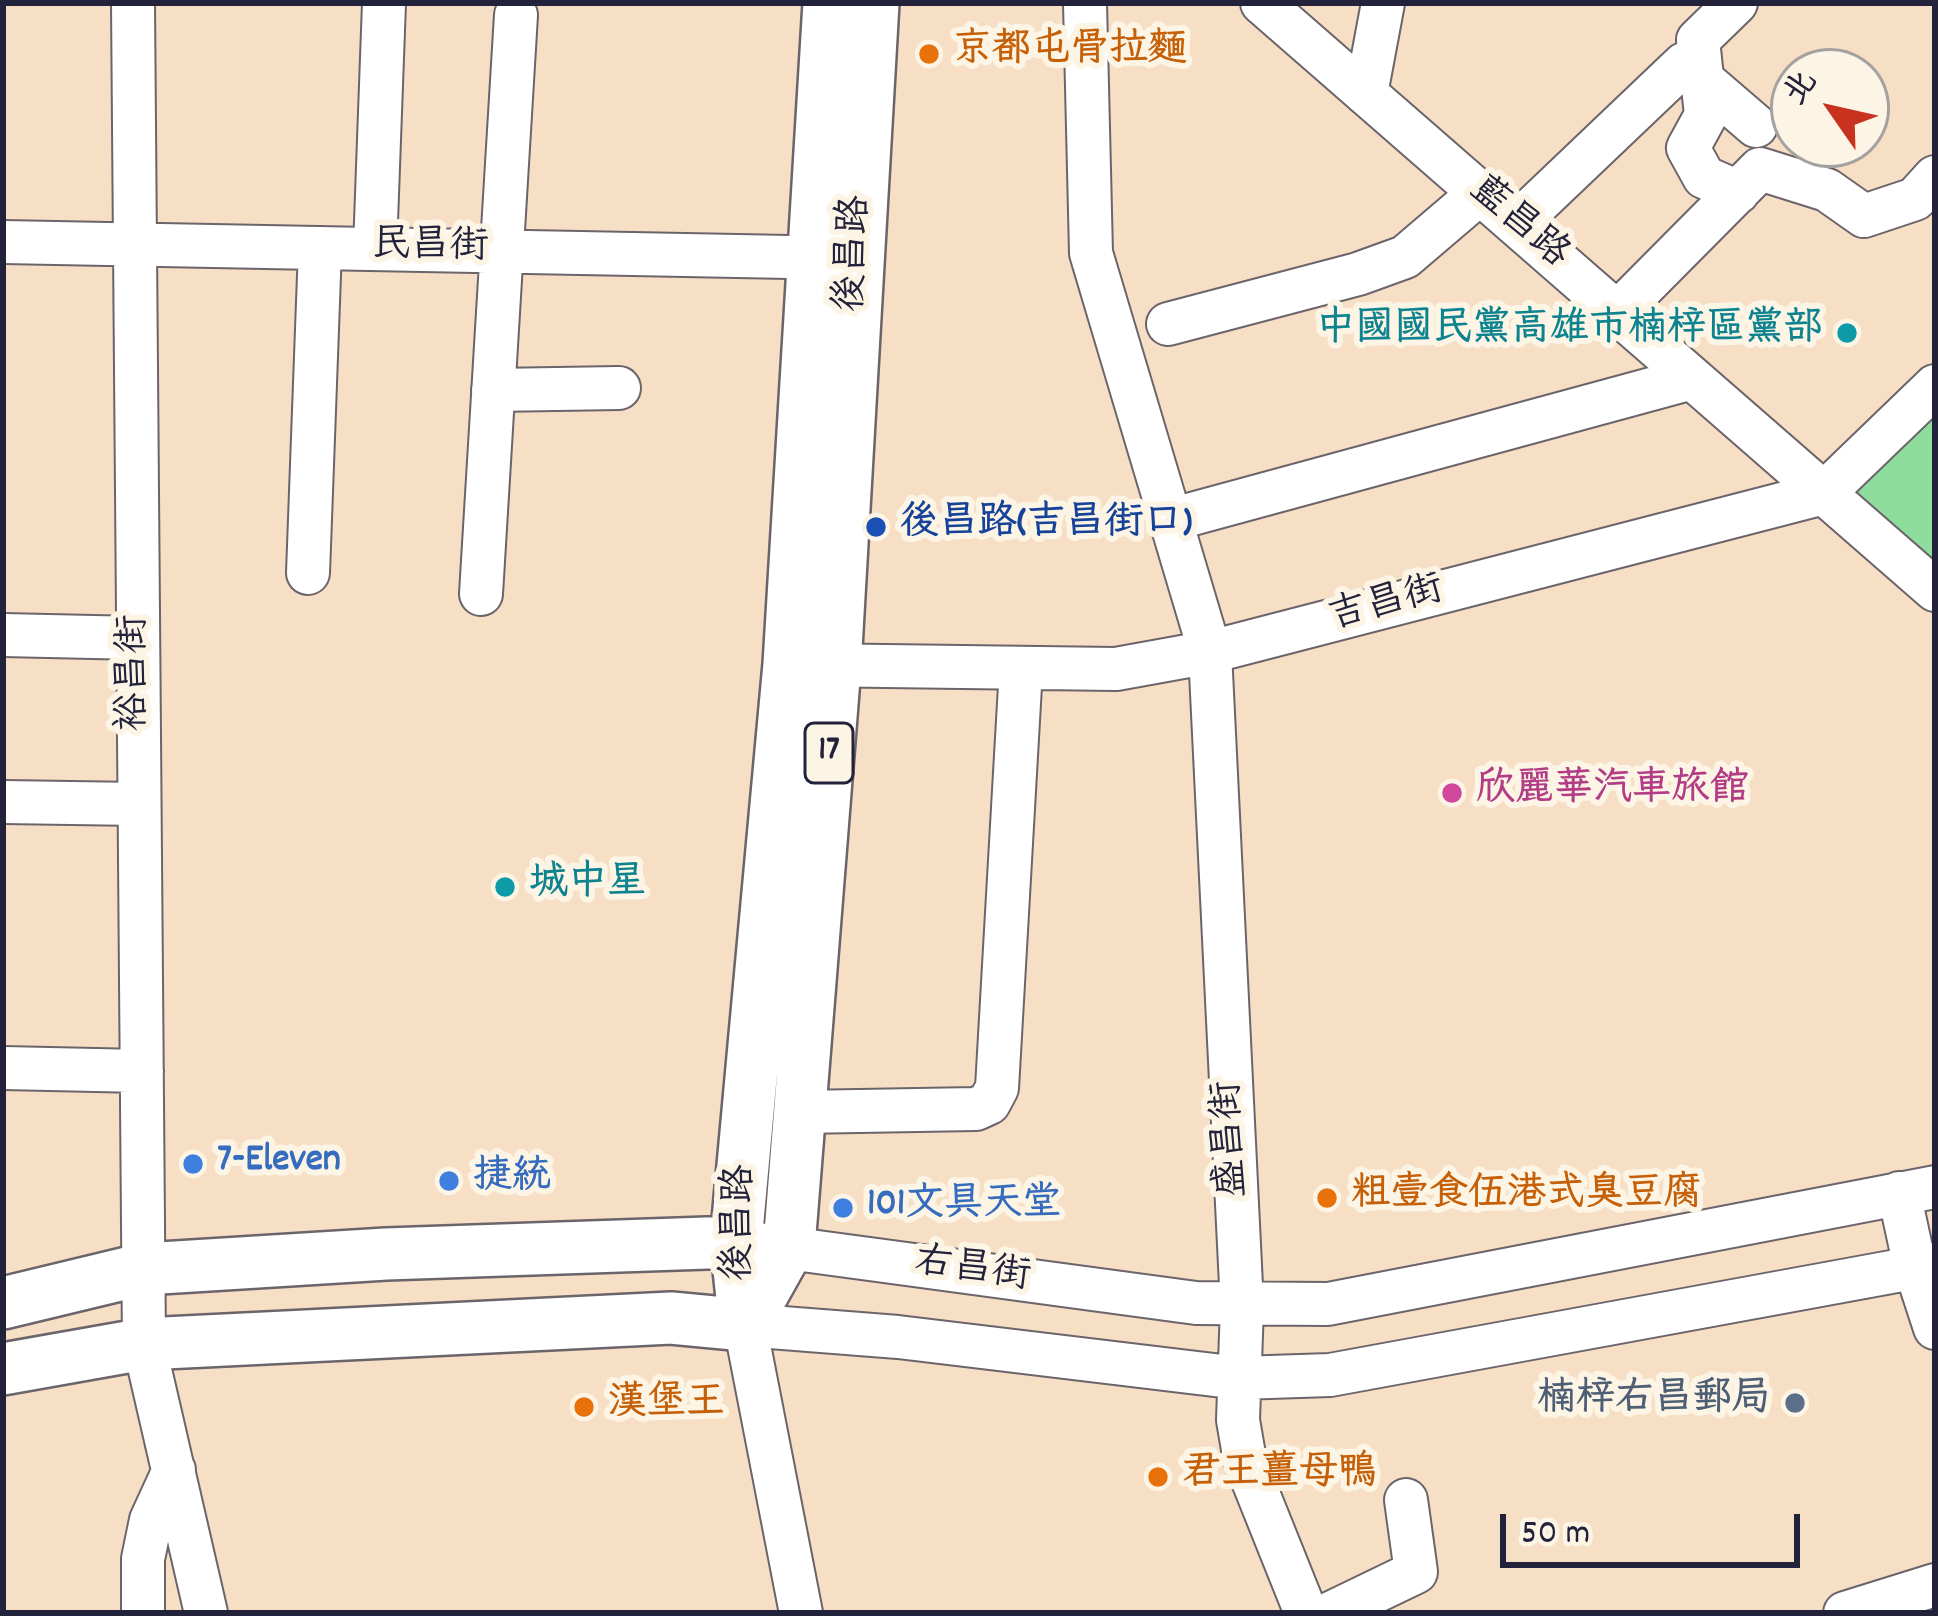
<!DOCTYPE html>
<html>
<head>
<meta charset="utf-8">
<style>
  body { margin:0 }
  #map { position:relative; width:1938px; height:1616px; overflow:hidden; background:#f6dfc5; font-family:Dekko,"LXGW WenKai TC",sans-serif }
  canvas { display:block }
  .frame { position:absolute; inset:0; border:6px solid #22223b; pointer-events:none }
  .north { position:absolute; left:1770px; top:48px; width:120px; height:120px; box-sizing:border-box; background:#fcf5e5; border:3px solid #a5a1a1; border-radius:50%; rotate:304deg; font-size:33px; font-weight:700; line-height:48px; text-align:center; color:#22223b }
  .north::after { content:''; display:block; margin:auto; width:42px; height:54px; background:#c8321e; clip-path:polygon(50% 0,100% 100%,50% 72%,0 100%) }
  .scale { position:absolute; left:1500px; top:1514px; width:300px; height:54px; box-sizing:border-box; border:6px solid #22223b; border-top:0; padding-left:15px; font-size:36px; line-height:42px; white-space:nowrap; color:#22223b; -webkit-text-stroke:9px #fcf5e5; paint-order:stroke }
</style>
</head>
<body>
<div id="map">
<canvas width="1938" height="1616"></canvas>
<div class="frame"></div>
<div class="north">北</div>
<div class="scale">50 m</div>
</div>
<script>
const ctx = document.querySelector('canvas').getContext('2d');
ctx.lineJoin = 'round';
function fill(path, color) { ctx.fillStyle = color; ctx.fill(path, 'evenodd'); }
const shape = rows => new Path2D(rows.map(r => 'M' + r).join(''));
function stroke(path, color, width, dash) { ctx.strokeStyle = color; ctx.lineWidth = width; ctx.lineCap = dash ? 'butt' : 'round'; ctx.setLineDash(dash || []); ctx.stroke(path); }
function label(font, color, halo, rows, align = 'center') {
  ctx.font = font + ' Dekko,"LXGW WenKai TC",sans-serif'; ctx.lineWidth = 12; ctx.setLineDash([]); ctx.textBaseline = 'middle'; ctx.strokeStyle = halo; ctx.fillStyle = color; for (const [text, x, y, turn = 0] of rows) {
    ctx.save(); ctx.translate(x, y); ctx.rotate((+turn || 0) * Math.PI / 180); ctx.textAlign = isNaN(turn) ? turn : align; if (halo) ctx.strokeText(text, 0, 0); ctx.fillText(text, 0, 0); ctx.restore();
  }
}
fill(shape([
  [1935,410,1935,563,1849,492]
]), '#8edd9c');
const minor = shape([
  [133,3,144,1344,206,1613],
  [1085,3,1091,253,1210,652,1242,1306,1238,1420,1245,1461,1306,1613],
  [1262,3,1935,590],
  [1736,3,1698,40,1706,115,1688,148,1704,177,1738,192],
  [1366,94,1383,3],
  [1516,224,1684,64,1756,126],
  [3,242,842,258],
  [375,249,384,3],
  [1617,313,1760,169,1827,190,1864,216,1915,199,1935,177],
  [1168,324,1358,274,1405,257,1480,193],
  [493,390,619,388],
  [1170,520,1692,378],
  [308,573,320,248],
  [481,594,516,15],
  [3,635,138,638],
  [808,665,1116,669,1210,652,1824,493,1935,386],
  [3,802,139,804],
  [3,1068,142,1071],
  [800,1112,976,1109,989,1103,997,1088,1021,668],
  [1899,1193,1915,1267,1935,1328],
  [758,1244,1196,1303,1328,1304,1935,1187],
  [143,1613,143,1559,151,1520,174,1470],
  [801,1613,745,1325,898,1337,1239,1378,1330,1375,1935,1264],
  [1331,1613,1416,1572,1406,1500],
  [1845,1613,1935,1585]
]);
const major = shape([
  [3,1303,144,1269,386,1254,736,1242],
  [745,1325,789,1246,835,666,873,3],
  [745,1325,736,1242,789,664,829,3],
  [3,1369,144,1344,671,1318,745,1325]
]);
stroke(minor, '#6c646b', 46);
stroke(major, '#6c646b', 56);
stroke(minor, '#fff', 42);
stroke(major, '#fff', 51);
for (const [x, y, r, color] of [
  [929,54,12,"#e8710a"],
  [1847,333,12,"#0f9aa8"],
  [876,527,12,"#1a4fb4"],
  [1452,793,12,"#d1479c"],
  [505,887,12,"#0f9aa8"],
  [193,1164,12,"#3f7fe0"],
  [449,1181,12,"#3f7fe0"],
  [1327,1198,12,"#e8710a"],
  [843,1208,12,"#3f7fe0"],
  [1795,1403,12,"#5c6f8a"],
  [584,1407,12,"#e8710a"],
  [1158,1477,12,"#e8710a"]
]) { const dot = new Path2D(); dot.arc(x, y, r, 0, 2 * Math.PI); ctx.fillStyle = color; ctx.fill(dot); stroke(dot, '#fcf5e5', 4.5); }
for (const [x, y, w] of [
  [829,753,48]
]) { const box = new Path2D(); box.roundRect(x - w / 2, y - 30, w, 60, 9); ctx.fillStyle = '#fcf5e5'; ctx.fill(box); stroke(box, '#22223b', 3); }
label('bold 36px', '#22223b', null, [
  ["17",829,753]
]);
label('bold 39px', '#c56008', '#fcf5e5', [
  ["京都屯骨拉麵",953,54],
  ["粗壹食伍港式臭豆腐",1351,1198],
  ["漢堡王",608,1407],
  ["君王薑母鴨",1182,1477]
], 'left');
label('39px', '#22223b', '#fcf5e5', [
  ["藍昌路",1517,225,41],
  ["民昌街",430,250,1],
  ["後昌路",857,254,-87],
  ["吉昌街",1387,607,-15],
  ["裕昌街",138,673,-90],
  ["盛昌街",1234,1139,-93],
  ["後昌路",743,1223,-89],
  ["右昌街",972,1273,8]
]);
label('bold 39px', '#0d838f', '#fcf5e5', [
  ["中國國民黨高雄市楠梓區黨部",1823,333],
  ["城中星",529,887,"left"]
], 'right');
label('bold 39px', '#164399', '#fcf5e5', [
  ["後昌路(吉昌街口)",900,527]
], 'left');
label('bold 39px', '#b23c85', '#fcf5e5', [
  ["欣麗華汽車旅館",1476,793]
], 'left');
label('bold 39px', '#366cbe', '#fcf5e5', [
  ["7-Eleven",217,1164],
  ["捷統",473,1181],
  ["101文具天堂",867,1208]
], 'left');
label('bold 39px', '#4e5e75', '#fcf5e5', [
  ["楠梓右昌郵局",1771,1403]
], 'right');
</script>
</body>
</html>
